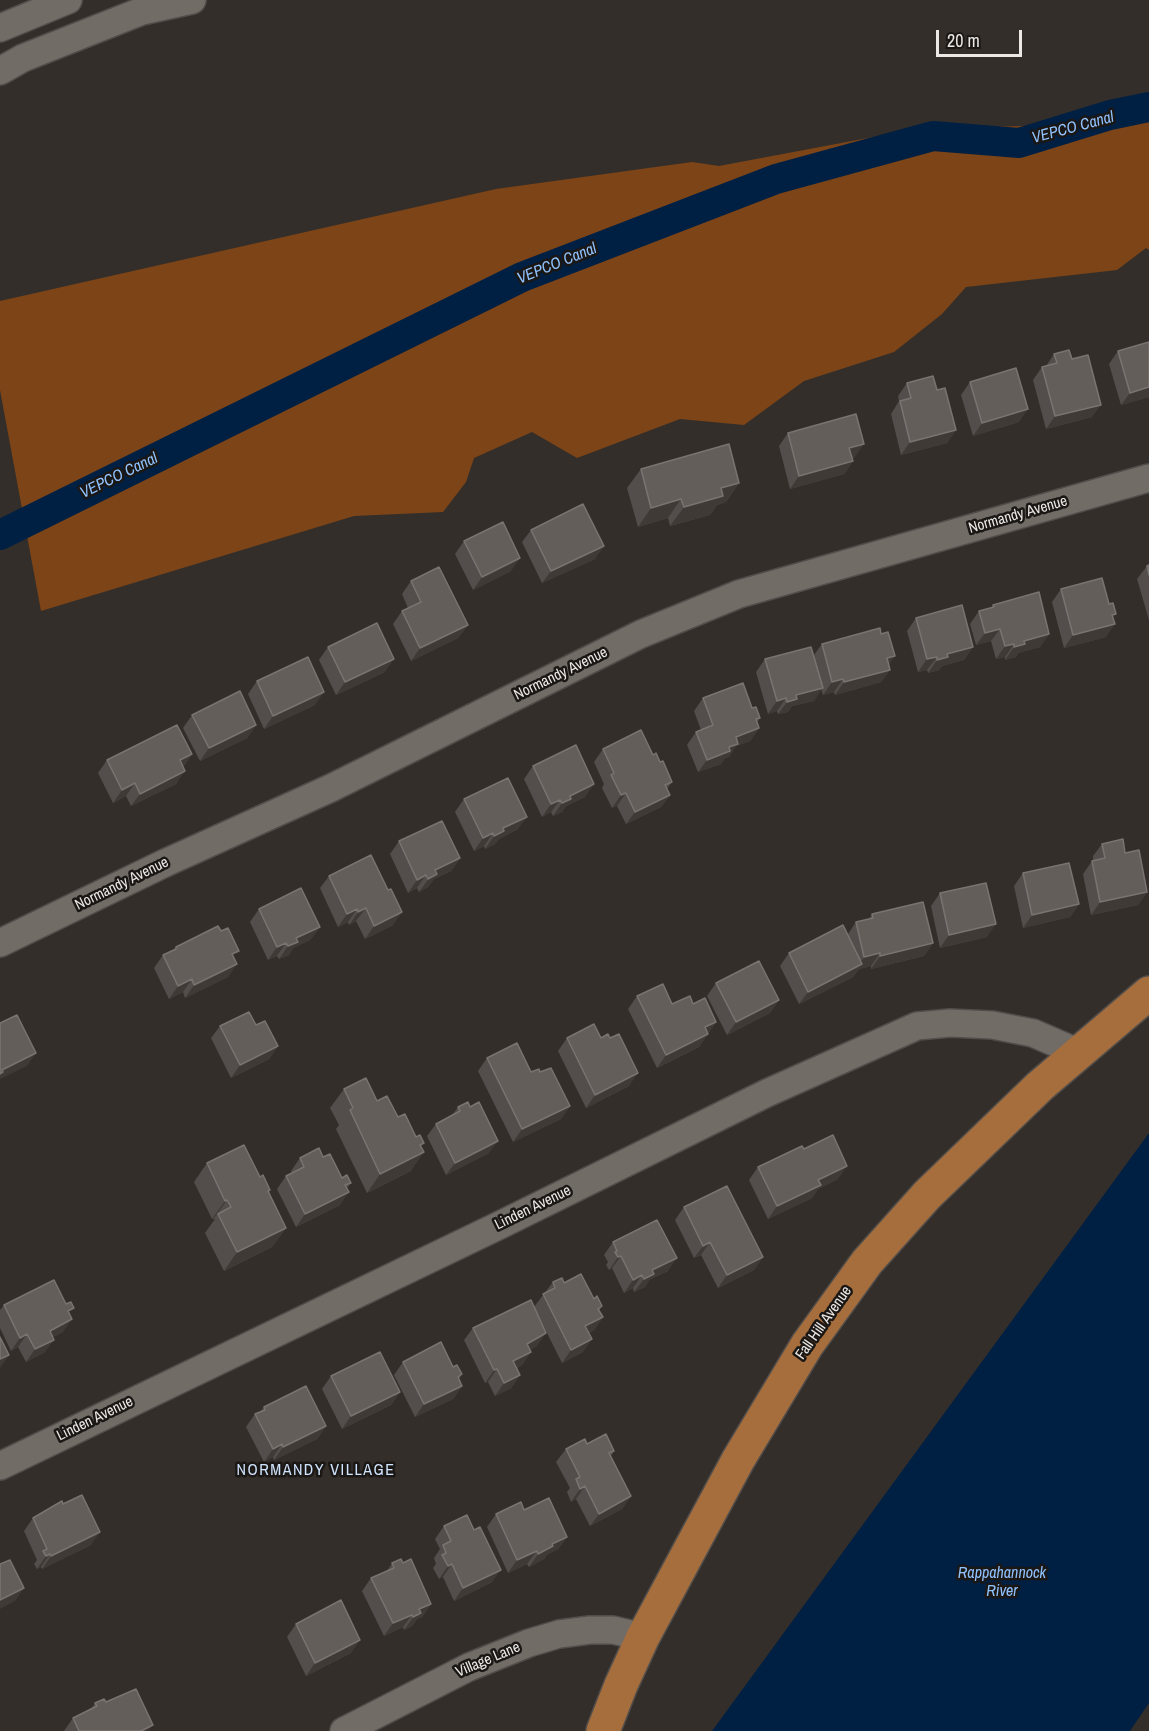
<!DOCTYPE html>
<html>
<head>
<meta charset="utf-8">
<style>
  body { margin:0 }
  #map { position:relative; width:1149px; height:1731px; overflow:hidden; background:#342e2a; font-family:"Archivo Narrow",sans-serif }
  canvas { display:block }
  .scale { position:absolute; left:936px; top:30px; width:86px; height:27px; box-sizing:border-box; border:3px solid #ebe8e5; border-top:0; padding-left:8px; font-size:18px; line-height:21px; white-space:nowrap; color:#ebe8e5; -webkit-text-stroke:4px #1a1715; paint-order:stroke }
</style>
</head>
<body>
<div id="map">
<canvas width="1149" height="1731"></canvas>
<div class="scale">20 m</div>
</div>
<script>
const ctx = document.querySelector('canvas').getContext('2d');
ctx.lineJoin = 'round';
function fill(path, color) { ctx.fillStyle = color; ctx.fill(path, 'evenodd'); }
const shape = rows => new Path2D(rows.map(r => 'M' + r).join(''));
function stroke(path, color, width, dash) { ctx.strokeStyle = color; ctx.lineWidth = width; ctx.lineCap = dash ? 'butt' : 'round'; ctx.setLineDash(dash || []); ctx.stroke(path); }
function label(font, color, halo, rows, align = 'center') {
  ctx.font = font + ' "Archivo Narrow",sans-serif'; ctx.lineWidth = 5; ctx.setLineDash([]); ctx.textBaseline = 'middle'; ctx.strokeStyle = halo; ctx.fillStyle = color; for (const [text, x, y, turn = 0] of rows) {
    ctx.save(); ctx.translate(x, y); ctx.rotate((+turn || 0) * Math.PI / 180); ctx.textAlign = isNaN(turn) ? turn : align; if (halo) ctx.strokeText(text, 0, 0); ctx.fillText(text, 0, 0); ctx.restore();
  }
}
fill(shape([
  [1149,92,1149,250,1146,248,1117,270,966,287,942,314,894,352,804,381,744,425,680,419,577,458,532,432,474,458,466,482,443,512,354,516,41,611,0,390,0,301,496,189,692,162,719,166,921,128,1028,126]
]), '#7d4517');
fill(shape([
  [1149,1133,1149,1703,1130,1731,712,1731]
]), '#002043');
stroke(shape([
  [0,535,522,277,776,179,933,136,1019,143,1110,115,1149,107]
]), '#002043', 30);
const minor = shape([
  [0,28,68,0],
  [0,71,23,58,142,11,192,0],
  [0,943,165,863,331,788,641,634,739,594,1149,478],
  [0,1466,500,1225,767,1093,917,1026,950,1023,992,1025,1033,1033,1079,1053],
  [344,1731,469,1667,529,1643,559,1634,590,1630,613,1630,643,1637]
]);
const major = shape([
  [603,1731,621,1685,643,1637,738,1460,807,1345,867,1262,927,1195,1040,1086,1149,993]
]);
stroke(minor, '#514d4a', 30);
stroke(major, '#514d4a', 36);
stroke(minor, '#726c67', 27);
stroke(major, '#a66e3d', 33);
fill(shape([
  [1149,342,1149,397,1121,405,1109,364,1118,351],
  [1054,354,1072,359,1092,417,1046,429,1033,380,1042,367,1046,366],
  [970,382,1019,422,973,436,961,395],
  [907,383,937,390,956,430,947,443,901,455,891,414,899,401,898,396],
  [788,433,855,457,852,458,853,461,844,474,790,489,779,446],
  [641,469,739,483,726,502,717,505,710,515,670,526,668,518,638,527,627,488],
  [531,530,595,559,542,583,522,542],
  [464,541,511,571,473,590,455,554],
  [1149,565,1149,620,1137,579,1147,566],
  [411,581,468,625,458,638,411,661,393,624,402,611,408,608,402,594],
  [1061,589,1113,617,1106,637,1064,648,1052,602],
  [993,605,1049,634,1040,647,1018,653,1016,657,1005,660,1005,657,996,659,991,641,976,645,970,624,979,611,991,608],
  [916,618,973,647,964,660,942,666,939,670,928,673,927,670,918,672,907,631],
  [822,644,889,664,890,670,881,682,835,695,834,692,823,695,821,689,814,701,792,706,788,712,778,714,777,711,768,714,756,672,765,659,814,655],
  [328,647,385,672,336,695,319,660],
  [257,681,315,705,264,729,248,694],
  [703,698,752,708,760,718,757,722,759,728,750,741,736,746,729,757,725,758,721,764,698,772,687,745,696,732,701,730,694,711],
  [192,715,256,725,247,738,200,761,183,728],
  [603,749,653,755,660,762,672,782,667,789,670,795,661,807,626,824,617,806,612,808,602,788,604,784,594,762],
  [192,754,183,767,176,784,131,806,126,796,113,803,98,773,107,760],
  [533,766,585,797,566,806,562,812,553,816,551,812,542,817,524,779],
  [464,799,518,829,499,839,495,844,485,849,484,846,474,851,455,812],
  [399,841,460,858,451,871,434,879,428,887,419,892,417,888,408,893,390,854],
  [1102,844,1125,853,1147,892,1138,905,1091,915,1083,874,1092,861,1093,861,1093,856],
  [1023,873,1079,904,1070,917,1023,928,1014,886],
  [329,876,393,925,365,939,356,921,349,925,348,922,338,927,320,888],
  [940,893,987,937,940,948,931,906],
  [259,909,320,927,310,940,293,948,289,955,279,959,277,956,268,960,250,922],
  [872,914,933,943,924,956,871,969,871,966,859,969,853,977,799,1004,780,966,789,953,848,934,856,922,869,919],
  [176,947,234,958,228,977,185,998,183,992,169,999,154,968,163,955,173,950],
  [716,983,779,1000,770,1013,727,1035,707,996],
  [637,996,672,1004,693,1004,716,1022,699,1047,657,1068,628,1009],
  [256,1025,278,1046,269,1059,231,1078,211,1038,220,1026],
  [567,1038,601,1038,629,1086,586,1108,558,1051],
  [487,1058,531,1072,540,1072,570,1106,561,1119,513,1142,478,1071],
  [344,1089,377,1101,398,1117,416,1137,421,1147,411,1171,367,1193,336,1129,339,1125,330,1108],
  [458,1107,470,1107,489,1153,446,1175,427,1136,436,1124,453,1114],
  [804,1149,838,1179,818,1189,812,1198,768,1219,749,1180,758,1167],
  [323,1157,342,1178,351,1183,347,1188,340,1205,296,1227,277,1189,286,1176,292,1173,291,1171,300,1158],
  [207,1163,260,1177,270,1190,268,1193,286,1228,272,1247,224,1271,205,1233,215,1219,212,1219,194,1182],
  [684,1207,763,1257,754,1270,718,1288,701,1255,694,1258,675,1220],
  [613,1242,668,1271,649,1280,645,1287,634,1292,633,1288,624,1293,612,1268,609,1270,606,1265,608,1262,604,1255],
  [553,1282,564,1283,594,1299,602,1306,599,1311,603,1317,594,1330,589,1333,583,1352,562,1363,534,1307],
  [4,1305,70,1314,63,1332,53,1337,45,1352,26,1362,18,1347,11,1351,0,1328,0,1310],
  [473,1328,537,1346,530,1350,531,1352,522,1365,517,1368,520,1375,511,1388,495,1396,488,1382,485,1383,464,1340],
  [403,1362,453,1367,462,1374,459,1379,462,1386,453,1399,415,1417,394,1375],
  [331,1376,400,1392,391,1405,342,1429,322,1389],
  [264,1407,326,1426,317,1439,274,1460,273,1457,264,1462,246,1427,255,1414,260,1412],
  [587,1444,614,1451,611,1456,631,1496,622,1509,590,1526,576,1499,571,1502,567,1492,570,1488,556,1462,566,1449],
  [524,1510,567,1537,558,1549,548,1554,544,1559,529,1567,527,1564,508,1573,487,1527,496,1514],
  [33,1518,91,1545,42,1569,41,1567,37,1569,34,1564,37,1560,24,1531],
  [444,1526,492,1582,454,1601,443,1577,439,1579,433,1568,436,1564,434,1558,440,1549,435,1539],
  [392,1563,403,1563,431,1604,422,1617,417,1619,412,1626,404,1630,403,1627,384,1636,362,1591,371,1578,387,1571],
  [296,1624,351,1653,306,1676,287,1637],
  [106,1702,148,1731,64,1731,73,1718,91,1709,95,1703]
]), '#534e4b');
fill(shape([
  [1149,387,1149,397,1121,405,1130,393],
  [1101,405,1092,417,1046,429,1055,416],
  [1028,409,1019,422,973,436,982,423],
  [956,430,947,443,901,455,910,442],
  [864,444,855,457,840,461,849,448],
  [853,461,844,474,790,489,799,476],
  [739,483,726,502,717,505,710,515,670,526,684,507,721,488],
  [681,499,668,518,638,527,651,508],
  [604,546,595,559,542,583,551,571],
  [520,558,511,571,473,590,482,577],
  [1116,614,1107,626,1115,624,1106,637,1064,648,1073,635],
  [468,625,458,638,411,661,420,648],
  [1000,629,991,641,976,645,985,633],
  [1049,634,1040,647,1018,653,1016,657,1005,660,1014,647,1024,641],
  [1014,644,1005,657,996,659,1005,646],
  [973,647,964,660,942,666,939,670,928,673,937,660,947,654],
  [895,656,886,669,887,658],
  [937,657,927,670,918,672,927,659],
  [394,659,385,672,336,695,345,682],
  [890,670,881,682,835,695,844,682],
  [843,679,834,692,823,695,832,682],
  [823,688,814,701,792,706,788,712,778,714,787,702,796,695],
  [324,692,315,705,264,729,273,716],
  [786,698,777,711,768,714,777,701],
  [256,725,247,738,200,761,209,748],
  [759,728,750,741,736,746,729,757,725,758,721,764,698,772,707,760,736,737],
  [192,754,183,767,180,760],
  [185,771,176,784,131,806,140,794],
  [135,783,126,796,113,803,122,790],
  [594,784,585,797,566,806,562,812,553,816,562,803,570,796],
  [626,793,617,806,612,808,621,795],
  [670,795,661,807,626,824,635,812],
  [560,800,551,812,542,817,551,804],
  [527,817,518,829,499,839,495,844,485,849,494,836,503,828],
  [493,833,484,846,474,851,483,838],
  [460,858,451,871,434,879,428,887,419,892,435,870],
  [426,875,417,888,408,893,417,880],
  [1147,892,1138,905,1091,915,1100,902],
  [1079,904,1070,917,1023,928,1032,915],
  [366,908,356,921,349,925,358,912],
  [357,909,348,922,338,927,347,914],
  [402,912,393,925,365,939,374,926],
  [996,924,987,937,940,948,949,935],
  [320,927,310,940,293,948,289,955,279,959,288,946,296,938],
  [286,943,277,956,268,960,277,947],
  [933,943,924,956,871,969,880,956],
  [880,953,871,966,859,969,853,977,799,1004,808,992,857,967,864,957],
  [237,964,228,977,185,998,194,985],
  [192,979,183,992,169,999,178,986],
  [779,1000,770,1013,727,1035,736,1022],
  [716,1022,707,1035,705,1027],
  [708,1034,699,1047,657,1068,666,1055],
  [278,1046,269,1059,231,1078,240,1065],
  [36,1053,27,1066,0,1079,0,1072,2,1070],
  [638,1073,629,1086,586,1108,595,1095],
  [570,1106,561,1119,513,1142,522,1129],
  [498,1141,489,1153,446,1175,455,1163],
  [424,1143,413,1158,424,1152,411,1171,367,1193,380,1174,420,1145],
  [847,1166,838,1179,818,1189,812,1198,768,1219,777,1206,818,1180],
  [349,1192,340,1205,296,1227,305,1214],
  [227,1200,214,1218,212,1219,225,1201],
  [286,1228,272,1247,224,1271,237,1252],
  [710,1242,701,1255,694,1258,703,1246],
  [621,1256,612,1268,609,1270,618,1257],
  [763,1257,754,1270,718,1288,727,1275],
  [677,1258,668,1271,649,1280,645,1287,634,1292,644,1279,652,1270],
  [642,1275,633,1288,624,1293,633,1280],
  [603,1317,594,1330,576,1339,585,1326],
  [72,1319,63,1332,41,1343,50,1331],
  [546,1333,537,1346,518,1357,527,1344],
  [27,1334,18,1347,11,1351,20,1338],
  [592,1339,583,1352,562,1363,571,1350],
  [54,1340,45,1352,26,1362,35,1349],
  [531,1352,522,1365,504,1374,513,1361],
  [9,1355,0,1368,0,1359],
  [497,1369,488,1382,485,1383,494,1370],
  [520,1375,511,1388,495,1396,504,1383],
  [462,1386,453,1399,415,1417,424,1404],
  [400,1392,391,1405,342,1429,351,1416],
  [326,1426,317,1439,274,1460,283,1447],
  [282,1444,273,1457,264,1462,273,1449],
  [585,1486,576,1499,571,1502,580,1489],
  [631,1496,622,1509,590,1526,599,1514],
  [100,1532,91,1545,42,1569,51,1556],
  [567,1537,558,1549,548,1554,544,1559,529,1567,538,1554,552,1544],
  [537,1551,527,1564,508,1573,517,1560],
  [50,1554,41,1567,37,1569,46,1556],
  [452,1564,443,1577,439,1579,448,1566],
  [501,1570,492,1582,454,1601,463,1588],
  [24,1588,15,1601,0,1609,0,1600],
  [431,1604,422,1617,417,1619,412,1626,404,1630,419,1609],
  [412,1615,403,1627,384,1636,393,1623],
  [360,1640,351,1653,306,1676,315,1663],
  [153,1725,148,1731,141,1731]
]), '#403a37');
const building = shape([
  [1149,342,1149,387,1130,393,1118,351,1149,342],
  [1069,350,1072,359,1088,355,1101,405,1055,416,1042,367,1057,363,1054,354,1069,350],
  [1016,368,1028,409,982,423,970,382,1016,368],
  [933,376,937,390,945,388,956,430,910,442,900,401,911,398,907,383,933,376],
  [856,414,864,444,849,448,853,461,799,476,788,433,856,414],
  [729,444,739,483,721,488,723,496,684,507,681,499,651,508,641,469,729,444],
  [583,504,604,546,551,571,531,530,583,504],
  [503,522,520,558,482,577,464,541,503,522],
  [1149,565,1149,575,1147,566,1149,565],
  [439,567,468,625,420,648,402,611,421,602,411,581,439,567],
  [1102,578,1109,604,1113,603,1116,614,1112,615,1115,624,1073,635,1061,589,1102,578],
  [1039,592,1049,634,1024,641,1025,644,1014,647,1014,644,1005,646,1000,629,985,633,979,611,994,607,993,605,1039,592],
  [962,605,973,647,947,654,948,657,937,660,937,657,927,659,916,618,962,605],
  [377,623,394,659,345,682,328,647,377,623],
  [880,628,881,634,888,632,895,656,887,658,890,670,844,682,843,679,832,682,822,644,880,628],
  [811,647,823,688,796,695,797,699,787,702,786,698,777,701,765,659,811,647],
  [308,657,324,692,273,716,257,681,308,657],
  [743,683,752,708,756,707,760,718,756,719,759,728,736,737,738,744,729,747,730,751,707,760,696,732,713,725,703,698,743,683],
  [240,691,256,725,209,748,192,715,240,691],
  [177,725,192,754,180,760,185,771,140,794,135,783,122,790,107,760,177,725],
  [641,730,653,755,656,753,660,762,663,761,672,782,665,785,670,795,635,812,626,793,621,795,611,775,614,773,603,749,641,730],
  [576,745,594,784,570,796,571,799,562,803,560,800,551,804,533,766,576,745],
  [508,778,527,817,503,828,504,831,494,836,493,833,483,838,464,799,508,778],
  [442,821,460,858,435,870,437,874,428,879,426,875,417,880,399,841,442,821],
  [1123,839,1125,853,1139,850,1147,892,1100,902,1092,861,1105,858,1102,844,1123,839],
  [371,855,388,890,391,889,402,912,374,926,366,908,358,912,357,909,347,914,329,876,371,855],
  [1069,863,1079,904,1032,915,1023,873,1069,863],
  [986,883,996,924,949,935,940,893,986,883],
  [301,888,320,927,296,938,298,942,288,946,286,943,277,947,259,909,301,888],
  [923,902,933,943,880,956,880,953,864,957,856,922,873,918,872,914,923,902],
  [843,925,862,964,808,992,789,953,843,925],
  [218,926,221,931,228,928,239,951,232,954,237,964,194,985,192,979,178,986,163,955,176,949,176,947,218,926],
  [759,961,779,1000,736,1022,716,983,759,961],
  [663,984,672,1004,690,996,693,1004,705,998,716,1022,705,1027,708,1034,666,1055,637,996,663,984],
  [249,1012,256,1025,265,1021,278,1046,240,1065,220,1026,249,1012],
  [17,1015,36,1053,2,1070,3,1072,0,1074,0,1023,17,1015],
  [594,1024,601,1038,608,1034,610,1038,619,1034,638,1073,595,1095,567,1038,594,1024],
  [517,1043,531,1072,539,1069,540,1072,551,1068,570,1106,522,1129,487,1058,517,1043],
  [366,1078,377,1101,387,1096,398,1117,405,1114,416,1137,420,1135,424,1143,420,1145,424,1152,380,1174,350,1110,353,1108,344,1089,366,1078],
  [468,1102,470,1107,479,1102,498,1141,455,1163,436,1124,460,1111,458,1107,468,1102],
  [833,1135,847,1166,818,1180,821,1185,777,1206,758,1167,802,1146,804,1149,833,1135],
  [244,1145,260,1177,263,1175,270,1190,268,1191,286,1228,237,1252,218,1214,231,1207,227,1200,225,1201,207,1163,244,1145],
  [319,1148,323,1157,330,1154,342,1178,347,1175,351,1183,345,1185,349,1192,305,1214,286,1176,304,1167,300,1158,319,1148],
  [727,1186,763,1257,727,1275,710,1242,703,1246,684,1207,727,1186],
  [657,1220,677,1258,652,1270,654,1274,644,1279,642,1275,633,1280,621,1256,618,1257,615,1252,617,1251,613,1242,657,1220],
  [581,1274,594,1299,597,1296,602,1306,598,1309,603,1317,585,1326,592,1339,571,1350,543,1294,555,1288,553,1282,562,1278,564,1283,581,1274],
  [54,1280,66,1304,71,1302,74,1308,68,1311,72,1319,50,1331,54,1340,35,1349,27,1334,20,1338,4,1305,54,1280],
  [531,1300,546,1333,527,1344,531,1352,513,1361,520,1375,504,1383,497,1369,494,1370,473,1328,531,1300],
  [0,1337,9,1355,0,1359,0,1337],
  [441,1342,453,1367,457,1365,462,1374,458,1377,462,1386,424,1404,403,1362,441,1342],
  [380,1352,400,1392,351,1416,331,1376,380,1352],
  [306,1386,326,1426,283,1447,282,1444,273,1449,255,1414,265,1410,264,1407,306,1386],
  [606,1434,614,1451,609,1453,631,1496,599,1514,585,1486,580,1489,576,1479,580,1477,566,1449,585,1439,587,1444,606,1434],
  [82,1495,100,1532,51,1556,50,1554,46,1556,43,1551,47,1549,33,1518,62,1501,63,1504,82,1495],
  [549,1498,567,1537,552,1544,553,1546,538,1554,537,1551,517,1560,496,1514,521,1502,524,1510,549,1498],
  [467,1515,474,1530,480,1527,501,1570,463,1588,452,1564,448,1566,442,1555,446,1553,443,1545,451,1541,444,1526,467,1515],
  [401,1559,403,1563,411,1559,431,1604,419,1609,421,1613,413,1617,412,1615,393,1623,371,1578,394,1568,392,1563,401,1559],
  [10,1560,24,1588,0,1600,0,1564,10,1560],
  [341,1600,360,1640,315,1663,296,1624,341,1600],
  [136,1689,153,1725,141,1731,79,1731,73,1718,97,1706,95,1703,104,1699,106,1702,136,1689]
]);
fill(building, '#645e5b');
stroke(building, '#797471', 1.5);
label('15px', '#ebe8e5', '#1a1715', [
  ["Normandy Avenue",1018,515,-16],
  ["Normandy Avenue",561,674,-26],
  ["Normandy Avenue",122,884,-26],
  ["Linden Avenue",533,1208,-26],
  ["Fall Hill Avenue",824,1323,-55],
  ["Linden Avenue",95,1419,-26],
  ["Village Lane",488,1660,-23]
]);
label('italic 16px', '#90c2fe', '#1a1715', [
  ["VEPCO Canal",1073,128,-15],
  ["VEPCO Canal",557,264,-22],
  ["VEPCO Canal",119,476,-26],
  ["Rappahannock",1002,1574],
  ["River",1002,1592]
]);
ctx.letterSpacing = '1.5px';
label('16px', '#d0e4fd', '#1a1715', [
  ["NORMANDY VILLAGE",316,1471]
]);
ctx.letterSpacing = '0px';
</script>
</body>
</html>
